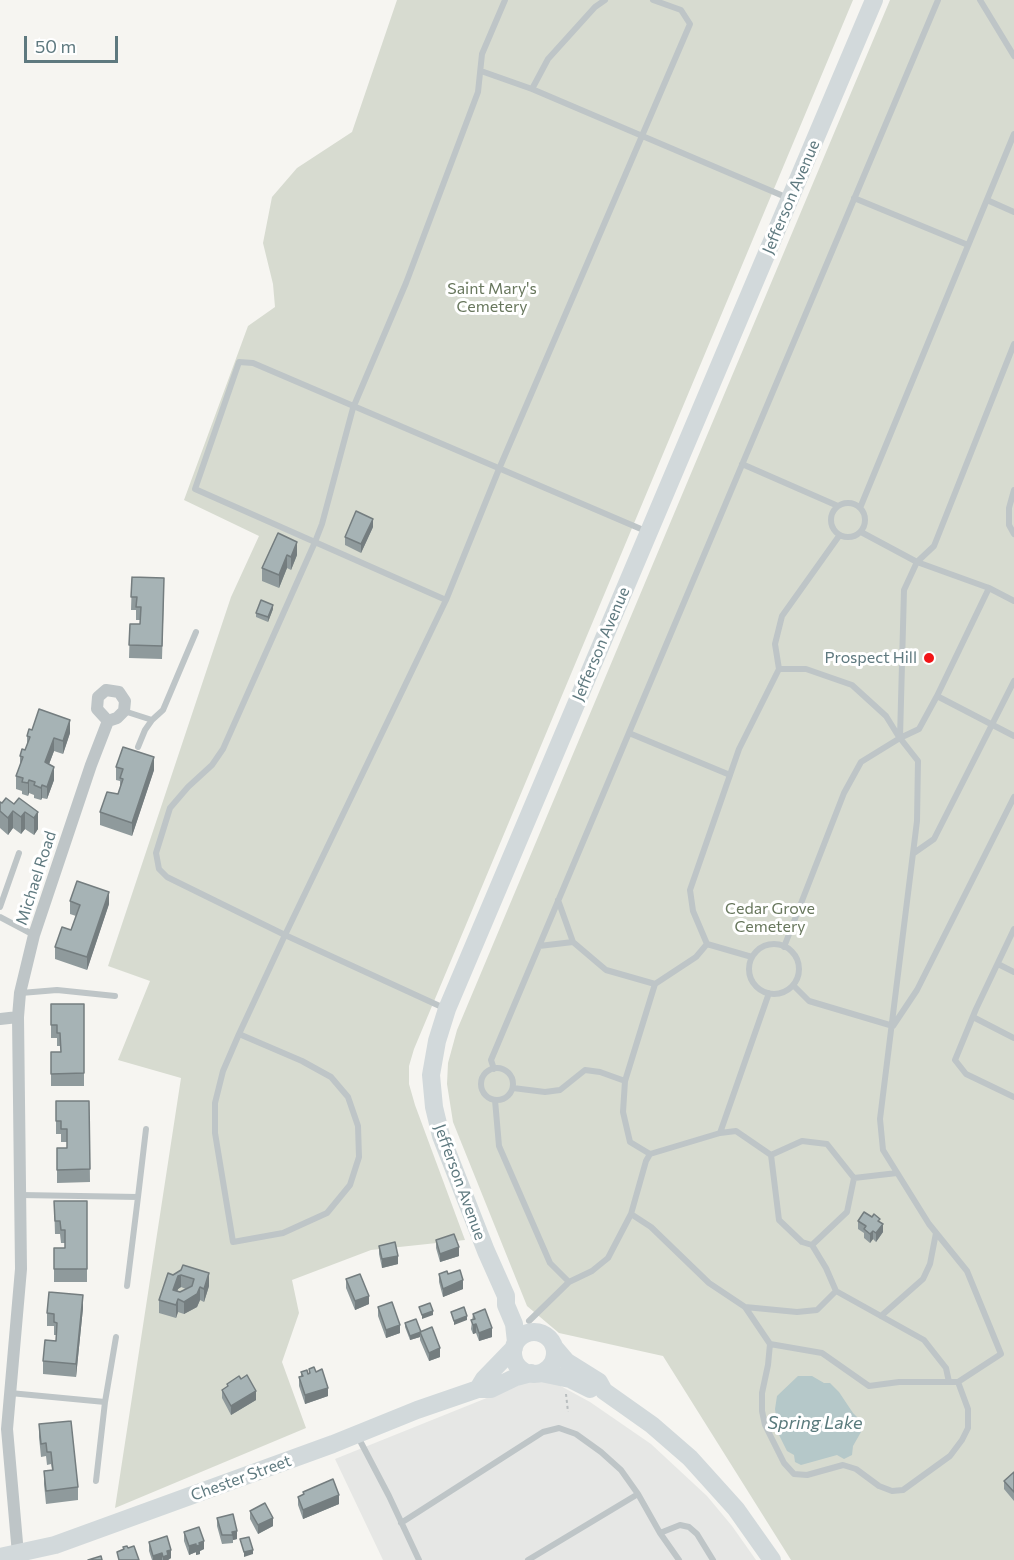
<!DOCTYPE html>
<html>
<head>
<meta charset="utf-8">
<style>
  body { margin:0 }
  #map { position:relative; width:1014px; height:1560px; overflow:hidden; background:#f6f5f1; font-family:Commissioner,sans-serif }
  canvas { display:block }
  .scale { position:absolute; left:24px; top:36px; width:94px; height:27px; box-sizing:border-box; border:3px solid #5e797f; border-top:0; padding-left:8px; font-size:18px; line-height:21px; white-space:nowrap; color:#5e797f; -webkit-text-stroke:4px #fff; paint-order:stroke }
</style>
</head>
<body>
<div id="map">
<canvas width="1014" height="1560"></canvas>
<div class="scale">50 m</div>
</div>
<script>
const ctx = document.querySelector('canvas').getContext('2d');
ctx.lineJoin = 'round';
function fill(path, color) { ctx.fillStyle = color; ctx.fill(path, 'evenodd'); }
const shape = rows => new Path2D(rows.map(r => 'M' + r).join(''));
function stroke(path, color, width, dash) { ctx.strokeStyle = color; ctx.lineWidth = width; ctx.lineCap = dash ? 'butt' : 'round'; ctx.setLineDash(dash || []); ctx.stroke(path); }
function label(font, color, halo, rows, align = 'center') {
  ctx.font = font + ' Commissioner,sans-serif'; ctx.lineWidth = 6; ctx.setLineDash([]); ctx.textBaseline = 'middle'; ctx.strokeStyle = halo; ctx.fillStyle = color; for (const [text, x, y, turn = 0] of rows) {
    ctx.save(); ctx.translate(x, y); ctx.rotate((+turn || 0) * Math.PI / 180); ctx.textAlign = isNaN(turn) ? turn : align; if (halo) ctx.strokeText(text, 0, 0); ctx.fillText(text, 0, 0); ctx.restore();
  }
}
fill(shape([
  [539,1379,557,1384,590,1402,651,1444,707,1496,732,1526,756,1560,383,1560,335,1459,529,1381]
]), '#e6e7e5');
fill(shape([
  [397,0,853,0,414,1049,409,1066,409,1084,415,1105,465,1240,371,1250,292,1280,299,1313,282,1362,306,1428,115,1508,181,1078,118,1060,150,981,108,966,231,597,259,536,184,500,248,326,275,307,273,284,263,243,272,197,297,168,352,132],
  [890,0,1014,0,1014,1560,791,1560,663,1356,559,1333,527,1306,453,1122,447,1084,448,1063,457,1030]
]), '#d7dbd0');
fill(shape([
  [798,1376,812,1376,824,1383,830,1383,839,1392,853,1413,861,1421,861,1432,853,1446,852,1455,844,1459,837,1455,801,1465,795,1462,794,1455,787,1451,778,1433,775,1409,777,1396]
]), '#b5c8c9');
stroke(shape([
  [566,1394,568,1412]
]), '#b8bdbe', 2, [3, 3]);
stroke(shape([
  [980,0,1014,56],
  [481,71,532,89,788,198],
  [532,89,548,59,595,7,605,0],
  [854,198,968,245],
  [987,200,1014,212],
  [742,464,838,506],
  [1014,490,1009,508,1009,525,1014,534],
  '831 520a17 17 0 1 1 34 0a17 17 0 1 1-34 0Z',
  [860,508,1014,134],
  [861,532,917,562,989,588],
  [446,600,195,489,239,362,253,363,648,532],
  [1014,601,989,588,937,696,1014,736],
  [779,669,806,669,852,685,886,716,899,737],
  [124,711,152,720,163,710,196,632],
  [629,733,730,775],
  [138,747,145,730,152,720],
  [914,853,934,839,1014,681],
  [558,900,573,942,606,970,655,984],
  [0,907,19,853],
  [0,917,34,935],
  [1014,929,976,1009,955,1060,966,1074,1014,1097],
  '749 969a25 25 0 1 1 50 0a25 25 0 1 1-50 0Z',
  [539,946,573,942],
  [784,947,844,793,861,762,900,738,919,729,937,696],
  [752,957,707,944,693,911,690,890,739,749,779,669,775,644,782,616,839,536],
  [998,964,1014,972],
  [793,985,809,1001,893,1026,917,990,1014,797],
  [21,993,57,990,115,996],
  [769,993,720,1133,650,1154,646,1161,631,1214,651,1227,709,1283,745,1307,770,1344,822,1353,869,1386,899,1382,958,1382,1001,1354,967,1271,929,1224,883,1150,880,1119,917,821,918,761,900,738,904,590,917,562,934,546,1014,344],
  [444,1008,285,935,446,600,499,469,690,24,681,10,653,0],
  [973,1017,1014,1038],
  [239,1034,302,1061,331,1077,348,1097,358,1126,359,1157,350,1185,327,1213,283,1233,233,1242,215,1133,215,1103,223,1071,239,1034,285,935,167,877,159,869,156,853,170,808,188,787,212,765,223,749,315,542,322,524,353,408,406,283,478,92,482,54,505,0],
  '481 1084a16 16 0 1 1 32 0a16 16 0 1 1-32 0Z',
  [494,1069,491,1060,938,0],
  [625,1081,655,984,696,957,707,944],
  [513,1088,545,1092,560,1090,585,1070,600,1072,625,1081,623,1112,630,1142,650,1154],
  [495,1100,499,1146,550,1263,569,1282],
  [720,1133,736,1131,771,1155,802,1141,827,1144,854,1178,847,1212,812,1245,802,1242,779,1220,771,1155],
  [854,1178,897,1173],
  [21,1195,138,1197,146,1129],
  [127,1286,138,1197],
  [836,1291,924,1340,946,1368,949,1382],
  [745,1307,797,1312,817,1310,836,1291,826,1268,812,1245],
  [881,1316,923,1279,930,1264,936,1233],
  [529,1321,569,1282,592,1271,608,1258,631,1214],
  [770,1344,768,1365,762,1393,762,1411,765,1425,784,1463,794,1474,807,1475,843,1465,856,1469,879,1486,892,1491,903,1490,950,1456,962,1440,968,1428,968,1409,958,1382],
  [10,1393,105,1402,116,1337],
  [357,1435,389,1496,419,1560],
  [96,1481,105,1402],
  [401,1523,543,1432,559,1428,576,1434,601,1452,621,1470,638,1494,660,1533,679,1560],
  [660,1533,680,1525,689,1527,697,1534,713,1560],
  [528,1560,638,1494]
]), '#bec5c7', 6);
stroke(shape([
  [0,1019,18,1017],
  [18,1554,7,1429,21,1269,18,1017,20,993,34,935,91,765,108,721,117,718,124,711,125,701,119,692,106,690,98,697,97,709,108,721]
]), '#bec5c7', 12);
stroke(shape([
  '513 1353a21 21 0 1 1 42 0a21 21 0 1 1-42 0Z',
  [516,1342,514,1324,506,1305,506,1296,486,1251,441,1136,434,1107,431,1075,437,1041,447,1009,874,0],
  [555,1348,567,1362,599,1382,604,1391,652,1425,690,1458,736,1509,772,1560],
  [541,1373,570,1379,590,1389],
  [478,1389,484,1379,514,1348],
  [0,1557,55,1545,333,1444,417,1410,478,1389,491,1389,516,1377,531,1373]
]), '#d2d9db', 18);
fill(shape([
  [373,527,361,553,345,545,345,537],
  [278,533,297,555,291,570,287,568,279,588,262,581,262,568],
  [132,577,164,591,162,659,129,658,130,624,140,624,141,620,136,620,136,610,131,610],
  [273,609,268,622,256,617,256,613],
  [70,733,63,754,54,751,49,764,54,780,47,799,42,798,41,800,34,798,34,795,29,793,28,796,22,794,22,791,16,789,16,776,20,765,20,756,25,750,27,745,27,736],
  [116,767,154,770,132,836,100,825,100,812,118,794,120,789,120,781,116,780],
  [0,802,2,803,14,804,38,812,38,829,34,835,25,829,21,834,13,828,8,835,0,828],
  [70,901,109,904,87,970,55,959,55,947,71,930,76,916,70,914],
  [51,1004,84,1004,84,1086,51,1086,51,1052,61,1052,60,1046,57,1046,57,1038,51,1038],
  [56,1101,89,1101,90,1182,57,1183,57,1148,67,1148,67,1142,61,1142,61,1134,56,1134],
  [54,1201,87,1201,87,1282,54,1282,54,1248,65,1248,65,1243,61,1243,60,1234,55,1234],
  [858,1221,880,1222,883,1232,876,1242,873,1239,870,1243,864,1238,864,1233,858,1229],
  [436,1240,459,1256,440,1262,436,1248],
  [379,1246,398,1264,382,1268,379,1254],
  [181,1270,209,1286,204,1302,200,1300,197,1307,184,1314,178,1312,176,1318,159,1313,159,1300,173,1275],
  [181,1287,186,1289,180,1292,177,1291,178,1289],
  [439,1274,448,1274,463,1289,443,1297,439,1282],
  [346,1279,369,1304,355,1310,346,1288],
  [378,1307,400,1333,386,1338,378,1316],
  [83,1308,76,1377,43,1374,43,1361,56,1341,56,1335,54,1335,54,1326,47,1326,47,1313],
  [473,1314,492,1337,479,1341,476,1333,473,1334,471,1329],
  [405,1323,421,1332,440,1357,429,1361,420,1340,420,1337,410,1340,405,1327],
  [309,1369,316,1372,328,1396,305,1404,299,1386,299,1377,301,1376,301,1372,309,1374],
  [241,1379,256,1400,231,1415,222,1398,222,1390,227,1387,227,1384],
  [39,1424,78,1487,78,1500,46,1504,44,1484,44,1471,52,1470,51,1464,47,1465,46,1456,41,1457,39,1437],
  [1014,1472,1014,1501,1004,1489,1004,1481],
  [303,1492,339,1504,303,1519,298,1505,298,1497,303,1495],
  [250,1511,273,1526,258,1534,250,1519],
  [217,1518,237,1539,233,1540,233,1543,222,1544,217,1526],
  [184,1532,204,1549,200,1551,200,1554,196,1555,196,1552,189,1555,184,1541],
  [149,1542,171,1558,168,1560,152,1560,149,1551]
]), '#8f9a9c');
fill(shape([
  [373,519,373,527,361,553,361,544],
  [297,542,297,555,291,570,291,557],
  [287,555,287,568,279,588,279,575],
  [273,605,273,609,268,622,268,617],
  [70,720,70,733,63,754,63,741],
  [54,738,54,751,45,775,45,762],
  [154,757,154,770,132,836,132,823],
  [54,767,54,780,47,799,47,787],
  [29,780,29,793,28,796,28,783],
  [42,785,42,798,41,800,41,788],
  [13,811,13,828,8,835,8,818],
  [25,812,25,829,21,834,21,817],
  [38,812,38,829,34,835,34,818],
  [109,892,109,904,87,970,87,957],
  [883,1224,883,1232,876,1242,876,1233],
  [873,1231,873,1239,870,1243,870,1234],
  [459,1247,459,1256,440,1262,440,1254],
  [398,1256,398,1264,382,1268,382,1259],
  [209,1273,209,1286,204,1302,204,1289],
  [181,1275,181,1287,178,1289,173,1303,173,1290,178,1276],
  [463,1280,463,1289,443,1297,443,1289],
  [200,1287,200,1300,197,1307,184,1314,184,1302],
  [83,1295,83,1308,76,1377,76,1364],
  [369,1296,369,1304,355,1310,355,1301],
  [178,1299,178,1312,176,1318,176,1305],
  [433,1311,433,1315,422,1319,422,1315],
  [467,1316,467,1320,454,1325,454,1321],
  [476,1324,476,1333,473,1334,473,1325],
  [400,1325,400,1333,386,1338,386,1330],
  [492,1328,492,1337,479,1341,479,1333],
  [420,1332,420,1337,410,1340,410,1336],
  [440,1348,440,1357,429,1361,429,1353],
  [328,1388,328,1396,305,1404,305,1395],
  [256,1391,256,1400,231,1415,231,1406],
  [339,1495,339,1504,303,1519,303,1510],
  [273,1518,273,1526,258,1534,258,1525],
  [237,1531,237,1539,233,1540,232,1532],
  [204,1541,204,1549,200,1551,200,1554,196,1555,196,1546,199,1543],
  [196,1544,196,1552,189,1555,189,1546],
  [171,1550,171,1558,168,1560,163,1560,163,1557,167,1551],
  [253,1550,253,1554,244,1557,244,1552],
  [162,1553,162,1560,153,1560,153,1556]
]), '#747d7f');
const building = shape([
  [356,511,373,519,361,544,345,537,356,511],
  [278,533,297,542,291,557,287,555,279,575,262,568,278,533],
  [132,577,164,578,162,646,129,645,130,624,140,624,141,607,136,607,137,597,131,597,132,577],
  [261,600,273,605,268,617,256,613,261,600],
  [39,709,70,720,63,741,54,738,45,762,54,767,47,787,42,785,41,788,34,785,35,782,29,780,28,783,22,782,23,778,16,776,23,757,20,756,22,749,25,750,30,737,27,736,29,729,32,730,39,709],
  [123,747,154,757,132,823,100,812,107,792,118,794,123,779,120,778,123,769,116,767,123,747],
  [6,798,14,804,19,798,38,812,34,818,25,812,21,817,13,811,8,818,0,811,0,802,2,803,6,798],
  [77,881,109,892,87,957,55,947,62,927,71,930,80,905,70,901,77,881],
  [51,1004,84,1004,84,1073,51,1074,51,1052,61,1052,60,1033,57,1033,57,1025,51,1025,51,1004],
  [56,1101,89,1101,90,1169,57,1170,57,1148,67,1148,67,1129,61,1129,61,1121,56,1121,56,1101],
  [54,1201,87,1201,87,1269,54,1269,54,1248,65,1248,65,1230,61,1230,60,1221,55,1221,54,1201],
  [864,1212,872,1217,874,1214,880,1219,878,1221,883,1224,876,1233,873,1231,870,1234,864,1229,866,1226,858,1221,864,1212],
  [454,1234,459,1247,440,1254,436,1240,454,1234],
  [395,1242,398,1256,382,1259,379,1246,395,1242],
  [183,1265,209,1273,204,1289,200,1287,197,1294,184,1302,178,1299,176,1305,159,1300,168,1273,173,1275,181,1270,183,1265],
  [181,1275,194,1279,192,1286,180,1292,173,1290,178,1276,181,1275],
  [460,1270,463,1280,443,1289,439,1274,447,1271,448,1274,460,1270],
  [360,1274,369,1296,355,1301,346,1279,360,1274],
  [49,1292,83,1295,76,1364,43,1361,45,1340,56,1341,57,1323,54,1322,54,1314,47,1313,49,1292],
  [392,1302,400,1325,386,1330,378,1307,392,1302],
  [430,1303,433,1311,422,1315,419,1307,430,1303],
  [464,1307,467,1316,454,1321,451,1312,464,1307],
  [485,1309,492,1328,479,1333,476,1324,473,1325,471,1320,475,1319,473,1314,485,1309],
  [416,1319,421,1332,410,1336,405,1323,416,1319],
  [432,1327,440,1348,429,1353,420,1332,432,1327],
  [314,1367,316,1372,322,1369,328,1388,305,1395,299,1377,303,1376,301,1372,307,1370,308,1374,310,1373,309,1369,314,1367],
  [247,1375,256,1391,231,1406,222,1390,228,1386,227,1384,239,1376,241,1379,247,1375],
  [71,1421,78,1487,46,1491,44,1471,53,1470,51,1452,47,1452,46,1443,41,1444,39,1424,71,1421],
  [1014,1472,1014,1492,1004,1481,1014,1472],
  [333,1479,339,1495,303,1510,298,1497,304,1494,303,1492,333,1479],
  [265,1503,273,1518,258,1525,250,1511,265,1503],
  [233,1514,237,1531,232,1532,233,1535,222,1535,217,1518,233,1514],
  [199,1527,204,1541,199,1543,200,1545,196,1546,196,1544,189,1546,184,1532,199,1527],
  [167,1536,171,1550,167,1551,168,1555,163,1557,162,1553,153,1556,149,1542,167,1536],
  [249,1537,253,1550,244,1552,240,1539,249,1537],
  [127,1546,128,1548,134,1546,139,1560,119,1560,117,1552,124,1549,123,1547,127,1546],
  [101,1556,102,1560,88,1560,101,1556]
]);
fill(building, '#a6b3b5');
stroke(building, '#747d7f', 1.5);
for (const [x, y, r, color] of [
  [929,658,6,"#f21517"]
]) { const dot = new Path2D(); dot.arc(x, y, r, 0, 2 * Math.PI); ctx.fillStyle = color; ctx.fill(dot); stroke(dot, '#fff', 2); }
label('16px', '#5e797f', '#fff', [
  ["Jefferson Avenue",791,197,-67],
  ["Jefferson Avenue",601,644,-67],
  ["Michael Road",36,878,-72],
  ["Jefferson Avenue",460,1182,70],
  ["Chester Street",241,1478,-20]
]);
label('16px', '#68775d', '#fff', [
  ["Saint Mary's",492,289],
  ["Cemetery",492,307],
  ["Cedar Grove",770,909],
  ["Cemetery",770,927]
]);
label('16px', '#5e797f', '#fff', [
  ["Prospect Hill",917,658]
], 'right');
label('italic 18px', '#597a7c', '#fff', [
  ["Spring Lake",815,1423]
]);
</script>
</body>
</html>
